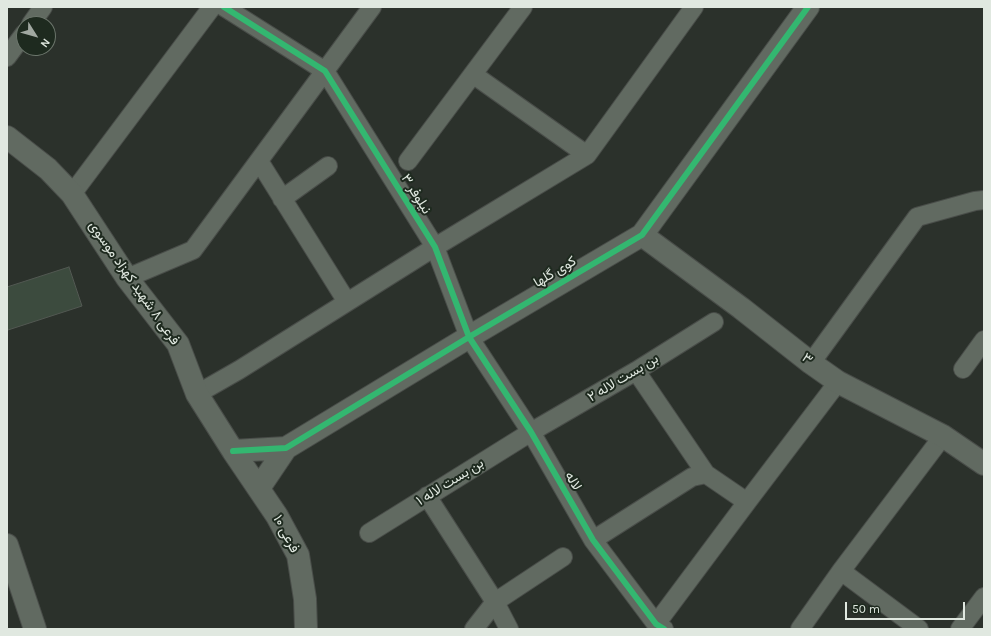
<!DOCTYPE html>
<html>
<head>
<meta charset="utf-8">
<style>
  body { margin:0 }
  #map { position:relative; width:991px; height:636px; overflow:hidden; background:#2b312b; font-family:Karla,sans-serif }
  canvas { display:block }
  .frame { position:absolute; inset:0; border:8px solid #e0e8e0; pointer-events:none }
  .north { position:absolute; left:16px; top:16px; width:40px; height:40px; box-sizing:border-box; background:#1e2a1f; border:1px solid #6c766c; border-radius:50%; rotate:127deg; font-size:11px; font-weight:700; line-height:16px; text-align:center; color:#e0e8e0 }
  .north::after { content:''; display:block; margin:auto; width:14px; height:18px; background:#a1a8a1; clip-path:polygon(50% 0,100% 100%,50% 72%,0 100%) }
  .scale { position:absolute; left:845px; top:602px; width:120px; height:18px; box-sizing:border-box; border:2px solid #e0e8e0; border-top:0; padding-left:5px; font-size:12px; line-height:14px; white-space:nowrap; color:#e0e8e0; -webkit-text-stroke:3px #1e2a1f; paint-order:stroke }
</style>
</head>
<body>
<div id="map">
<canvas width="991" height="636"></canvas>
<div class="frame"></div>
<div class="north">N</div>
<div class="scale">50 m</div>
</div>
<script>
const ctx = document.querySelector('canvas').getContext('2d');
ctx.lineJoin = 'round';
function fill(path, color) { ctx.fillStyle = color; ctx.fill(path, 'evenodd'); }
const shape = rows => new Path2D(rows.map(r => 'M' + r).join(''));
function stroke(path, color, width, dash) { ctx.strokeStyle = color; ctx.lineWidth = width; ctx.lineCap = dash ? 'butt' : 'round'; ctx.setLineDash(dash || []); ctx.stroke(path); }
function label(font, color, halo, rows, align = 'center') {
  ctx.font = font + ' Karla,Vazirmatn,sans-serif'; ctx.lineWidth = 4; ctx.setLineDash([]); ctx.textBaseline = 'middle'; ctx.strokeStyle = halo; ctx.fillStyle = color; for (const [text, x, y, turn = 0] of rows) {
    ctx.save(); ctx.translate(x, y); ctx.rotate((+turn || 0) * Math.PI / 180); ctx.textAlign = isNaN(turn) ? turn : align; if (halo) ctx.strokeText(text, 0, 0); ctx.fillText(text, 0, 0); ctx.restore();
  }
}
const building = shape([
  [69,267,82,306,8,330,7,325,7,287,69,267]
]);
fill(building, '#3c4b3e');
stroke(building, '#525852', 1);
const minor = shape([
  [224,7,325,71,435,247,469,337,531,432,593,540,656,624,664,629],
  [31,24,43,7],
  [7,57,24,34],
  [474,75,587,155],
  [259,161,347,302],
  [408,161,523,7],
  [72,194,212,7],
  [282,199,328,166],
  [127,278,193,250,372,7],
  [811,363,917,217,975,201,984,200],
  [963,369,984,340],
  [636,371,706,474,747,502],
  [197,394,239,370,435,247,587,155,694,7],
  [427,496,495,602,509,629],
  [369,533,531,432,636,371,714,322],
  [593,540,692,477,706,474],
  [841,571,919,629],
  [656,624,747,502,838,382],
  [474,629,495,602,563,557],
  [800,629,841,571,943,436],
  [960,629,984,597]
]);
const tertiary = shape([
  [7,137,48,169,72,194,127,278,178,344,197,394,233,451,277,516,298,555,305,599,306,629],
  [642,235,741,308,811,363,838,382,943,436,984,464],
  [233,451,286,448,469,337,642,235,808,7],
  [259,488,286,448],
  [7,545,35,629]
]);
stroke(minor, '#494d49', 20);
stroke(tertiary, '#494d49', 24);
stroke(minor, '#616a61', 18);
stroke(tertiary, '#616a61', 22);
stroke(shape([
  [224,7,325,71,435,247,469,337,531,432,593,540,656,624,664,629],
  [233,451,286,448,469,337,642,235,808,7]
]), '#33b770', 6);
label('14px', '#e0e8e0', '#1e2a1f', [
  ["نیلوفر ۳",416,194,58],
  ["کوی گلها",555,272,-31],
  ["فرعی ۸ شهید کهزاد موسوی",134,283,55],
  ["۳",807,359,38],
  ["بن بست لاله ۲",623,378,-31],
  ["لاله",573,481,60],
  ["بن بست لاله ۱",450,482,-32],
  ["فرعی ۱۰",286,534,62]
]);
</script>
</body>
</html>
